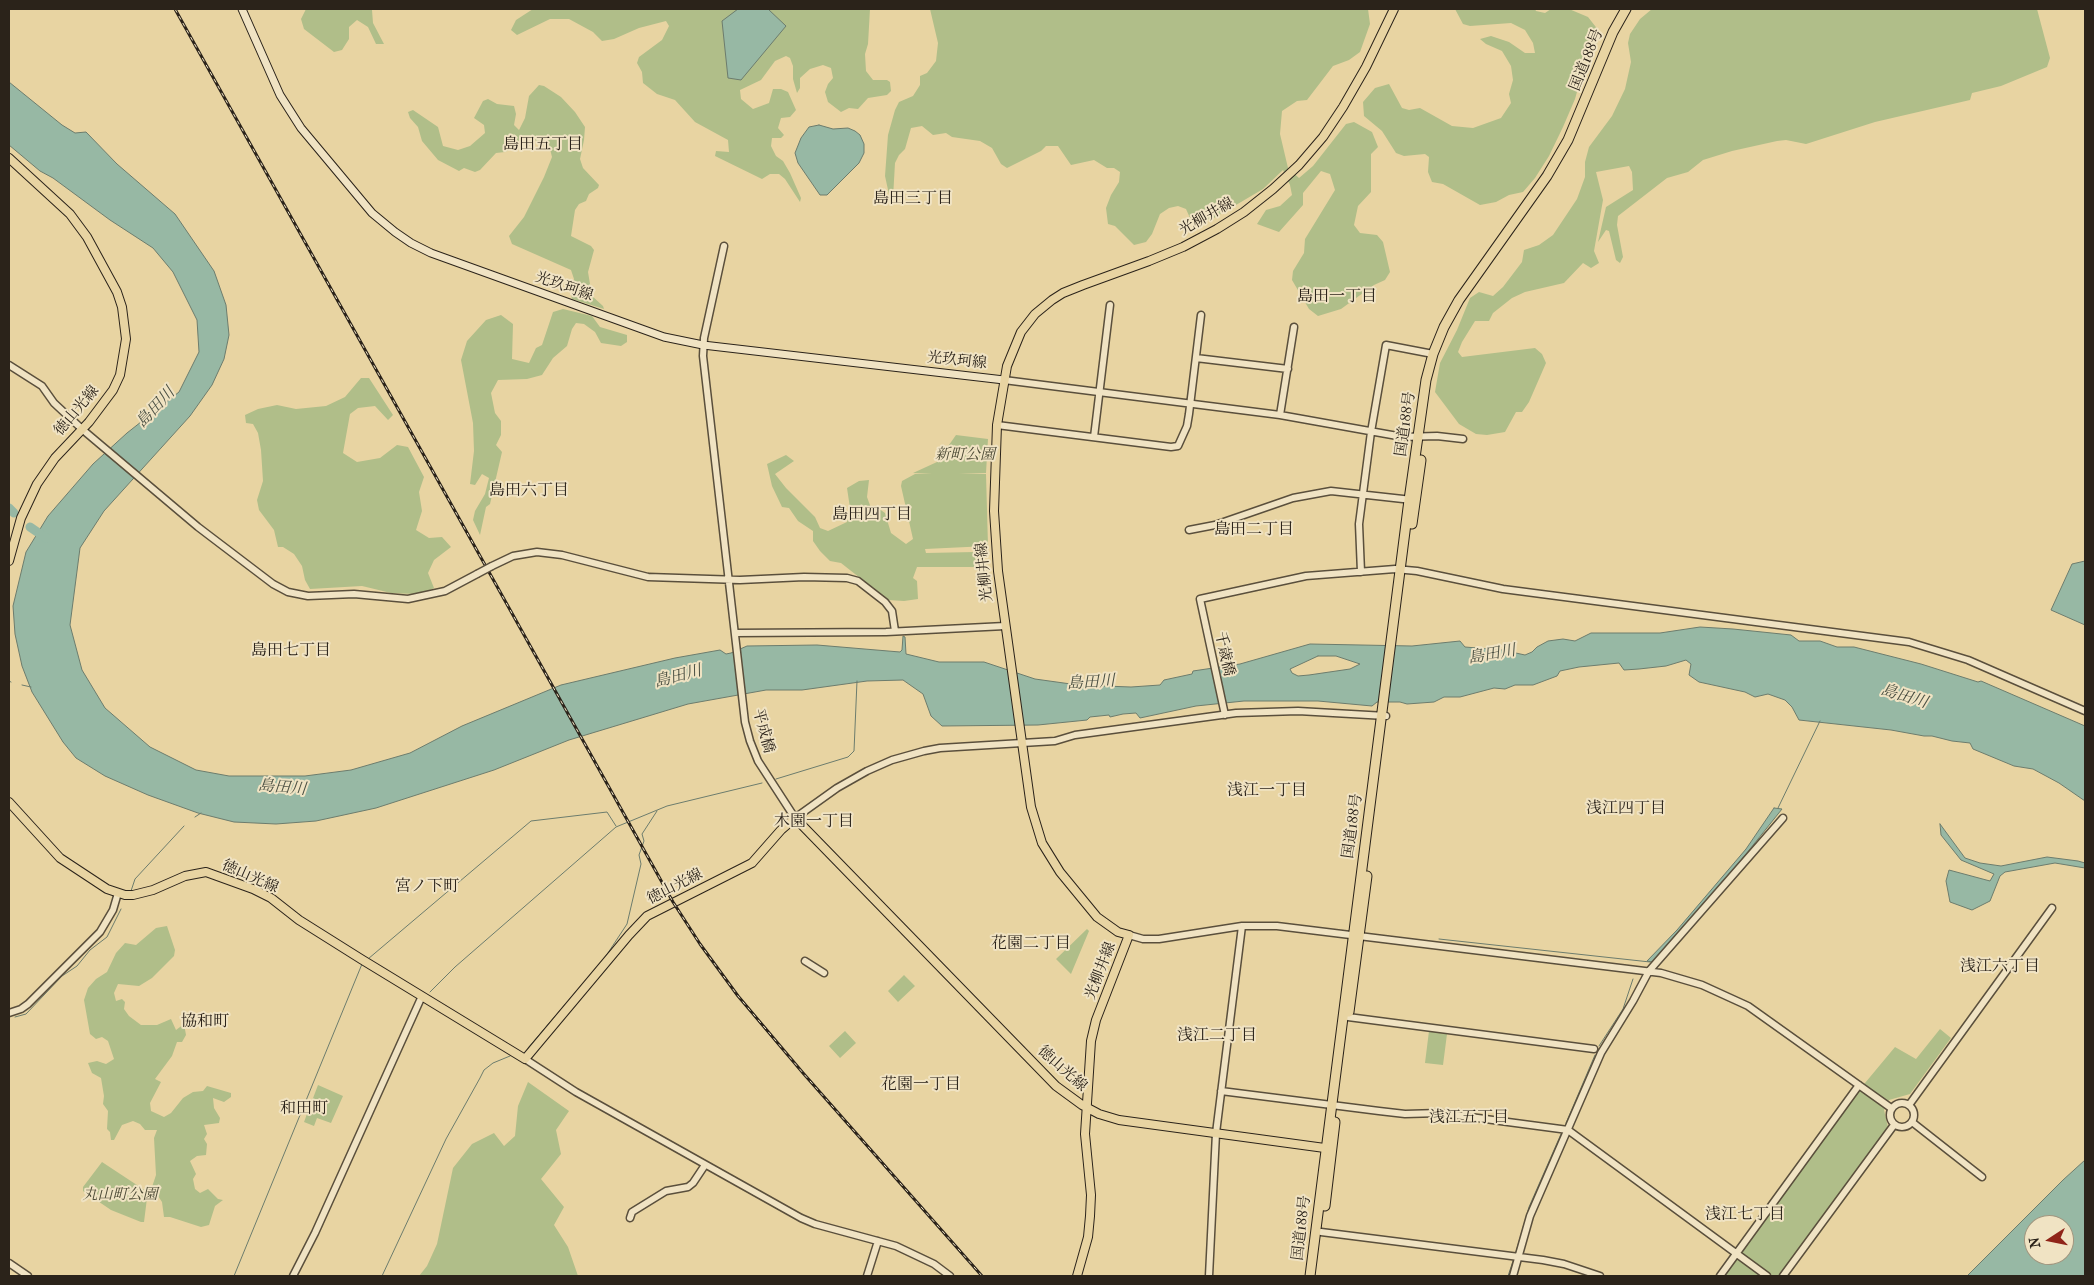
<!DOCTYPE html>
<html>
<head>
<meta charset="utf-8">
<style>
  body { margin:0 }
  #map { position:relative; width:2094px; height:1285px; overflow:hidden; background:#e8d4a2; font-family:"IM FELL French Canon",serif }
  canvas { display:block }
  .frame { position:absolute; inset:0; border:10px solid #2b231a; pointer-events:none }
  .north { position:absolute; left:2024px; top:1215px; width:50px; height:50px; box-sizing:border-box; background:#f0e3c3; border:1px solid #a1967f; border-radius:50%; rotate:259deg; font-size:14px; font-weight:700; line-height:20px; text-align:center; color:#2b231a }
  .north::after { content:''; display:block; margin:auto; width:18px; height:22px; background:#8f2418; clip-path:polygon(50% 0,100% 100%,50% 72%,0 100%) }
</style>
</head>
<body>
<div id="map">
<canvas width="2094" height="1285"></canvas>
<div class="frame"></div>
<div class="north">N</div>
</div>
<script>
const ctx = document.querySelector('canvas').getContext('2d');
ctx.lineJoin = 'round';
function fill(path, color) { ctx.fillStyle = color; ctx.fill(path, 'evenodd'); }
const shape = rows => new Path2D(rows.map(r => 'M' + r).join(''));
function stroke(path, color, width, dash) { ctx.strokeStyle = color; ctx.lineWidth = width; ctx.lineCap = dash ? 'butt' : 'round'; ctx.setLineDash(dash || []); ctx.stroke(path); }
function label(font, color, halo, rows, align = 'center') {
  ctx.font = font + ' "IM FELL French Canon","Noto Serif JP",serif'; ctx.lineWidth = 4; ctx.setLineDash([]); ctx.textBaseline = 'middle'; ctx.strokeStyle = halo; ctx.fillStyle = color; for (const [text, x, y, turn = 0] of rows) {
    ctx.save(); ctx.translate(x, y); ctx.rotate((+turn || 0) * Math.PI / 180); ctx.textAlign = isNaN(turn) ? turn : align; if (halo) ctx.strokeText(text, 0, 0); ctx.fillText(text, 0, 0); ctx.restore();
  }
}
fill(shape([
  [306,9,374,9,372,10,373,23,384,44,376,44,368,27,357,20,349,27,349,39,342,50,334,52,304,29,301,19],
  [533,9,870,9,868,44,865,54,866,71,873,80,887,80,890,82,891,91,887,95,868,98,858,109,849,108,841,112,828,102,825,92,828,84,833,78,831,68,823,65,810,69,800,78,800,88,797,93,793,79,793,66,790,58,786,56,775,61,761,80,740,90,741,99,753,109,769,103,773,89,781,89,788,92,796,110,790,117,781,118,778,128,784,135,781,138,772,138,771,146,776,156,783,161,790,173,801,198,800,202,785,179,779,174,770,174,762,179,715,156,716,151,729,152,728,140,695,122,675,100,657,94,643,83,642,72,637,63,639,57,662,40,669,26,666,21,639,28,614,39,602,41,593,32,569,19,550,19,517,35,511,30,516,20],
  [930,9,1368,9,1370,24,1360,52,1349,60,1333,66,1307,100,1297,101,1282,111,1280,134,1288,168,1299,178,1313,166,1346,124,1354,122,1372,132,1378,147,1371,154,1371,192,1358,206,1354,225,1360,233,1377,235,1383,242,1390,272,1385,280,1374,285,1341,309,1318,316,1309,309,1292,280,1293,271,1304,253,1305,239,1335,190,1330,174,1321,171,1303,193,1303,205,1279,232,1257,224,1266,210,1280,206,1292,195,1290,185,1283,170,1263,189,1214,218,1201,221,1190,218,1186,209,1178,206,1169,208,1160,214,1152,234,1146,242,1134,245,1115,226,1108,224,1106,208,1111,195,1119,182,1120,172,1114,168,1107,168,1094,160,1071,165,1058,146,1046,146,1041,151,1007,168,1001,164,992,148,980,141,952,137,946,133,933,135,922,126,911,128,905,149,899,155,895,163,893,198,890,199,885,176,888,135,895,110,899,102,913,96,920,85,920,76,927,73,936,61,938,43],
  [1455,9,1535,9,1536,11,1545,13,1551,9,1569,9,1588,17,1599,31,1598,42,1587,55,1581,66,1582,74,1575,99,1563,127,1549,156,1535,178,1523,192,1509,195,1496,202,1480,205,1443,184,1432,182,1428,172,1429,157,1425,154,1404,156,1396,153,1382,131,1364,116,1363,102,1375,88,1389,84,1402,108,1409,110,1420,108,1452,126,1473,128,1501,118,1511,103,1509,94,1513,80,1511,66,1502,51,1486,44,1480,39,1491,36,1509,42,1525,53,1535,53,1533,43,1525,30,1511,23,1470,26,1463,24],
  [1652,9,2037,9,2050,58,2047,67,2001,86,1972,93,1970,100,1875,122,1806,144,1786,140,1777,141,1732,151,1703,160,1688,172,1667,178,1618,216,1617,225,1623,257,1620,263,1616,260,1609,231,1606,230,1598,242,1606,207,1633,190,1632,172,1629,166,1596,172,1603,200,1594,251,1599,263,1591,268,1583,263,1564,283,1525,292,1512,298,1493,313,1489,321,1475,321,1462,342,1458,352,1462,357,1535,348,1542,354,1546,363,1529,402,1522,412,1516,412,1505,432,1487,435,1476,434,1459,424,1435,392,1440,363,1457,330,1470,298,1479,292,1493,296,1503,287,1522,262,1524,250,1539,245,1553,235,1577,199,1585,177,1585,162,1589,147,1612,116,1625,89,1631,62,1628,43,1630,34,1640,19],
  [539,85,544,86,561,97,575,112,585,127,584,140,580,159,583,168,599,185,598,188,589,194,586,201,579,204,575,210,571,236,591,246,594,250,588,272,592,296,603,306,604,309,572,299,571,295,574,279,571,270,512,244,509,236,524,217,544,177,552,157,550,149,530,137,526,138,513,148,505,152,496,153,480,170,475,172,464,168,459,171,438,160,422,141,418,127,410,118,408,112,413,110,438,127,443,146,458,150,470,146,485,133,484,125,474,118,483,101,488,99,497,104,514,106,516,114,514,125,519,130,525,118,529,96],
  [563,309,592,316,600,327,627,335,627,342,621,346,601,343,595,332,584,324,576,323,572,329,567,346,553,358,542,375,527,379,498,380,491,393,495,413,501,421,501,435,496,445,502,452,490,504,486,507,480,535,473,520,475,511,485,494,489,478,482,474,475,485,470,484,474,451,473,423,461,360,467,341,486,320,501,315,513,324,512,359,529,363,536,348,542,345,553,312],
  [361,378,369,378,393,415,388,420,375,406,358,408,350,414,343,453,357,462,380,458,397,445,408,447,424,477,419,492,422,511,416,530,429,538,442,537,451,547,434,560,428,573,434,588,429,591,414,594,391,593,362,586,310,589,305,580,302,566,294,554,283,547,278,547,274,530,259,510,257,500,263,481,261,450,258,433,253,424,246,423,245,415,258,409,277,405,296,409,326,406,345,397],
  [956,435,988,439,986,473,959,473,986,474,988,546,925,549,926,553,975,552,977,567,917,567,913,578,917,581,918,599,904,601,888,600,841,563,830,561,820,551,813,541,813,531,798,521,789,508,782,507,772,486,767,464,786,455,794,461,775,474,786,488,815,517,820,528,828,531,847,522,850,508,847,488,859,481,869,480,867,497,871,508,878,508,885,513,891,533,906,544,913,539,901,486,902,481,915,474,932,474,913,473,937,462],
  [167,926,175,950,174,956,152,978,139,986,118,984,114,993,116,1001,122,999,125,1002,124,1009,129,1016,141,1025,157,1025,171,1019,176,1030,184,1024,186,1035,182,1042,177,1042,172,1056,155,1079,161,1082,150,1103,151,1111,164,1117,171,1113,183,1098,193,1092,203,1091,207,1086,231,1093,231,1097,224,1102,213,1098,214,1108,220,1118,219,1123,204,1125,207,1134,204,1139,207,1144,206,1155,197,1156,190,1161,196,1174,193,1179,195,1189,200,1193,208,1189,218,1199,223,1200,215,1206,209,1225,201,1227,170,1217,164,1217,162,1202,152,1187,156,1175,154,1138,157,1130,145,1130,140,1124,133,1121,122,1125,114,1140,111,1140,110,1132,107,1129,108,1111,103,1104,104,1096,101,1078,92,1073,88,1063,97,1061,106,1064,114,1059,108,1041,102,1037,96,1039,90,1034,84,1000,88,988,96,979,107,972,116,953,125,943,136,945,156,928],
  [1087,929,1089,931,1071,974,1056,959],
  [904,975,915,986,898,1002,888,991],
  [1940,1029,1951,1038,1910,1094,1889,1100,1884,1110,1888,1127,1779,1276,1723,1276,1865,1083,1895,1047,1916,1059],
  [845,1031,856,1043,840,1058,829,1046],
  [1429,1031,1447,1034,1443,1065,1425,1063],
  [528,1082,569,1111,556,1130,561,1154,541,1179,564,1207,554,1225,568,1247,578,1276,419,1276,427,1266,437,1244,453,1168,472,1144,494,1133,504,1146,515,1136,518,1106],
  [318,1085,343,1096,331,1123,317,1118,314,1126,304,1122],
  [102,1162,146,1191,147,1198,144,1222,141,1222,111,1210,83,1191,83,1187]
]), '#b0be89');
const water = shape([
  [738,9,768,9,786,26,741,80,728,78,722,21,738,9],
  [9,82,62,125,75,133,86,132,117,164,175,214,214,271,226,305,229,335,224,359,212,385,190,416,104,511,80,548,70,625,82,670,105,708,150,747,196,770,229,776,305,776,351,770,410,753,462,726,561,685,675,658,720,650,726,654,731,653,747,646,817,645,900,652,902,650,903,636,905,637,906,654,939,662,984,662,1035,679,1078,685,1131,687,1160,685,1164,680,1192,674,1193,671,1240,664,1310,644,1412,646,1460,641,1465,647,1502,650,1525,655,1532,652,1537,647,1548,641,1563,639,1575,641,1591,633,1660,633,1700,627,1733,629,1791,635,1799,641,1820,641,1837,647,1854,647,1921,664,1978,682,1981,681,2085,726,2085,801,2059,783,2033,769,2014,766,1973,749,1970,743,1952,741,1932,736,1924,736,1891,730,1799,720,1792,707,1785,700,1768,694,1755,697,1745,692,1699,682,1689,675,1691,664,1686,660,1666,666,1639,669,1624,670,1619,663,1579,667,1560,671,1557,676,1533,685,1515,685,1505,689,1494,688,1460,697,1444,697,1434,702,1407,704,1400,702,1377,702,1372,706,1318,701,1244,701,1196,706,1140,718,1136,713,1123,714,1110,717,1109,715,1090,717,1087,720,1038,725,942,726,931,716,923,694,903,680,867,681,802,690,766,690,688,704,569,740,494,770,376,808,316,821,276,824,234,822,198,813,148,795,105,776,76,758,63,742,32,692,22,666,15,634,13,606,26,552,48,516,93,464,127,433,179,392,199,352,197,320,173,272,153,248,110,220,53,178,40,171,9,145,9,82],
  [1318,656,1336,656,1360,664,1350,669,1309,675,1298,676,1292,673,1290,669,1318,656],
  [819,125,833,129,848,128,855,131,860,135,864,144,864,153,859,163,827,195,820,195,798,163,795,153,801,138,809,127,819,125],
  [2085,561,2085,625,2051,610,2072,564,2085,561],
  [1774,808,1782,809,1734,869,1652,962,1647,961,1677,930,1746,849,1774,808],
  [1940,824,1965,858,1980,863,2001,866,2047,857,2078,861,2085,863,2085,868,2055,863,2005,872,2000,876,1990,901,1972,910,1950,902,1946,881,1949,870,1990,881,1994,874,1961,860,1941,835,1940,824],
  [2085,1160,2085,1276,1967,1276,2063,1180,2085,1160],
  [2034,1225,2064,1225,2064,1255,2034,1255,2034,1225]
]);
fill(water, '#97b8a4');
stroke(water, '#6c7c6d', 1);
stroke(shape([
  [9,681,11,682],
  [22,685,31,687],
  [776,779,848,757,854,751,857,681],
  [1778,808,1820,721],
  [195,817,201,813],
  [131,891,135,879,184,826],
  [1439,939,1650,962],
  [368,959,531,821,607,812,616,826],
  [602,962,627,924,641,864,639,855,644,841,642,834,657,811],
  [430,992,455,967,616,827,667,806,762,783],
  [15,1017,26,1014,62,976,77,966,90,950,107,937,121,909],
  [1599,1046,1623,1009,1633,979],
  [528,1048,586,980],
  [1566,1123,1595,1055],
  [1516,1252,1529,1207,1561,1134],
  [234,1276,362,964],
  [382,1276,446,1139,480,1078,484,1070,493,1063,510,1056],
  [1508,1276,1513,1261]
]), '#6c7c6d', 1);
stroke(shape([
  [9,508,14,513],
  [30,527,46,538]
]), '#97b8a4', 9);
const tertiary = shape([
  [724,246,704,338,703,356,745,722,750,741,758,761,795,818,837,788,867,771,892,760,924,751,940,748,1055,741,1075,735,1236,713,1298,711,1386,716],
  [1196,358,1288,369],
  [9,365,42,386,54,403,83,430,198,527,273,584,288,592,308,596,354,594,408,599,445,591,477,574],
  [1004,380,1280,415,1403,437,1437,436,1463,439],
  [1280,415,1294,327],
  [997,425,1171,447,1178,446,1187,426,1189,414,1201,315],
  [1094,437,1110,305],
  [1189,530,1215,525,1293,498,1331,491,1412,500],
  [492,566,513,556,537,552,562,555,648,577,740,580,804,577,847,578,858,581,885,602,892,611,895,631],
  [1361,572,1359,524,1371,432,1386,345,1433,354],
  [735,633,886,632,1005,626],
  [1225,715,1200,599,1306,576,1395,569,1417,571,1503,589,1909,642,1968,660,2085,711],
  [1129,935,1143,939,1159,939,1242,926,1277,926,1661,973,1702,985,1748,1006,1891,1108],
  [805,961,824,973],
  [9,1013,21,1009,28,1004,100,932,113,910,118,893],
  [1348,1017,1594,1049],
  [525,1059,576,1092,801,1218,815,1224,896,1246,934,1264,950,1276],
  [1221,1091,1379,1111,1405,1114,1440,1113,1568,1130,1767,1276],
  '1890 1115a12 12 0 1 1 24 0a12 12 0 1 1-24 0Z',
  [1909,1105,2052,908],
  [1912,1122,1982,1177],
  [630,1218,632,1212,666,1191,688,1187,693,1183,705,1165],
  [1321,1232,1543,1260,1564,1264,1600,1276],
  [9,1263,28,1276],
  [293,1276,315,1233,422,996],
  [867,1276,878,1241],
  [1209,1276,1216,1133,1242,926],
  [1513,1276,1530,1216,1601,1053,1633,1001,1649,971,1783,818],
  [1720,1276,1859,1085],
  [1783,1276,1894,1125]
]);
const secondary = shape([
  [242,9,280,95,301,128,372,213,395,232,411,243,431,253,664,337,703,345,1004,380]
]);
const primary = shape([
  [9,158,70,214,87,237,117,292,122,307,126,339,120,375,113,390,89,422,55,458,37,484,21,518,9,561],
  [9,802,60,858,107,889,125,895,133,895,153,890,185,876,206,872,253,889,271,898,299,920,361,959,525,1059,629,935,647,916,752,863,781,830,795,818,1056,1086,1082,1105,1099,1114,1119,1120,1332,1149],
  [1077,1276,1088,1237,1090,1216,1091,1195,1085,1134,1091,1041,1096,1020,1129,935,1118,932,1097,917,1060,872,1042,843,1031,807,998,571,994,511,997,425,1007,366,1021,332,1035,314,1052,300,1063,293,1083,285,1149,261,1183,247,1217,229,1244,212,1273,189,1299,165,1323,137,1343,107,1366,67,1394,9]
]);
const trunk = shape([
  [1412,524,1421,460],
  [1349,1012,1367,876],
  [1325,1206,1335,1122],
  [1310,1276,1409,500,1426,380,1433,354,1444,327,1459,300,1547,176,1568,140,1613,32,1626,9]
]);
stroke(tertiary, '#5a4f3c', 9);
stroke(secondary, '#2b231a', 9);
stroke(primary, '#2b231a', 10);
stroke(trunk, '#2b231a', 11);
stroke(tertiary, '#f0e3c3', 6);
stroke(secondary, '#f0e3c3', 7);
stroke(primary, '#e8d4a2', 8);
stroke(trunk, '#e8d4a2', 9);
const rail = shape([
  [175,9,673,902,700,944,738,996,803,1073,982,1276]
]);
stroke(rail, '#2b231a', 3);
stroke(rail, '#f0e3c3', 1, [4]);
const tertiaryBridge = shape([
  [477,574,492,566]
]);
stroke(tertiaryBridge, '#5a4f3c', 9, []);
stroke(tertiaryBridge, '#f0e3c3', 6);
label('15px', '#2b231a', '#f0e3c3', [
  ["国道188号",1587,60,-68],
  ["光柳井線",1207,217,-30],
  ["光玖珂線",564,287,19],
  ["光玖珂線",957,361,6],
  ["徳山光線",77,411,-50],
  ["国道188号",1406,424,-82],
  ["光柳井線",985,572,-96],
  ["千歳橋",1224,654,78],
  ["平成橋",763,731,75],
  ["国道188号",1353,826,-82],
  ["徳山光線",250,877,24],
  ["徳山光線",675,887,-27],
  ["光柳井線",1101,971,-69],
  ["徳山光線",1062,1069,42],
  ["国道188号",1302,1228,-83]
]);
label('italic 15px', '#4c4a36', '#f0e3c3', [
  ["新町公園",965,455],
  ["丸山町公園",120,1195]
]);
label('16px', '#2b231a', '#f0e3c3', [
  ["島田五丁目",543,145],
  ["島田三丁目",913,199],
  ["島田一丁目",1337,297],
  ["島田六丁目",529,491],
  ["島田四丁目",872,515],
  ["島田二丁目",1254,530],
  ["島田七丁目",291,651],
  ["浅江一丁目",1267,791],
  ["浅江四丁目",1626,809],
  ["木園一丁目",814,822],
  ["宮ノ下町",427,887],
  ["花園二丁目",1031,944],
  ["浅江六丁目",2000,967],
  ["協和町",205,1022],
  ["浅江二丁目",1217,1036],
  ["花園一丁目",921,1085],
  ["和田町",304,1109],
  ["浅江五丁目",1469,1118],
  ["浅江七丁目",1745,1215]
]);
label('italic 16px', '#4b5043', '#f0e3c3', [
  ["島田川",156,408,-47],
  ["島田川",1492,655,-10],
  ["島田川",678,677,-15],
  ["島田川",1091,683,-4],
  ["島田川",1904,697,17],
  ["島田川",282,788,5]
]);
</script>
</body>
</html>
